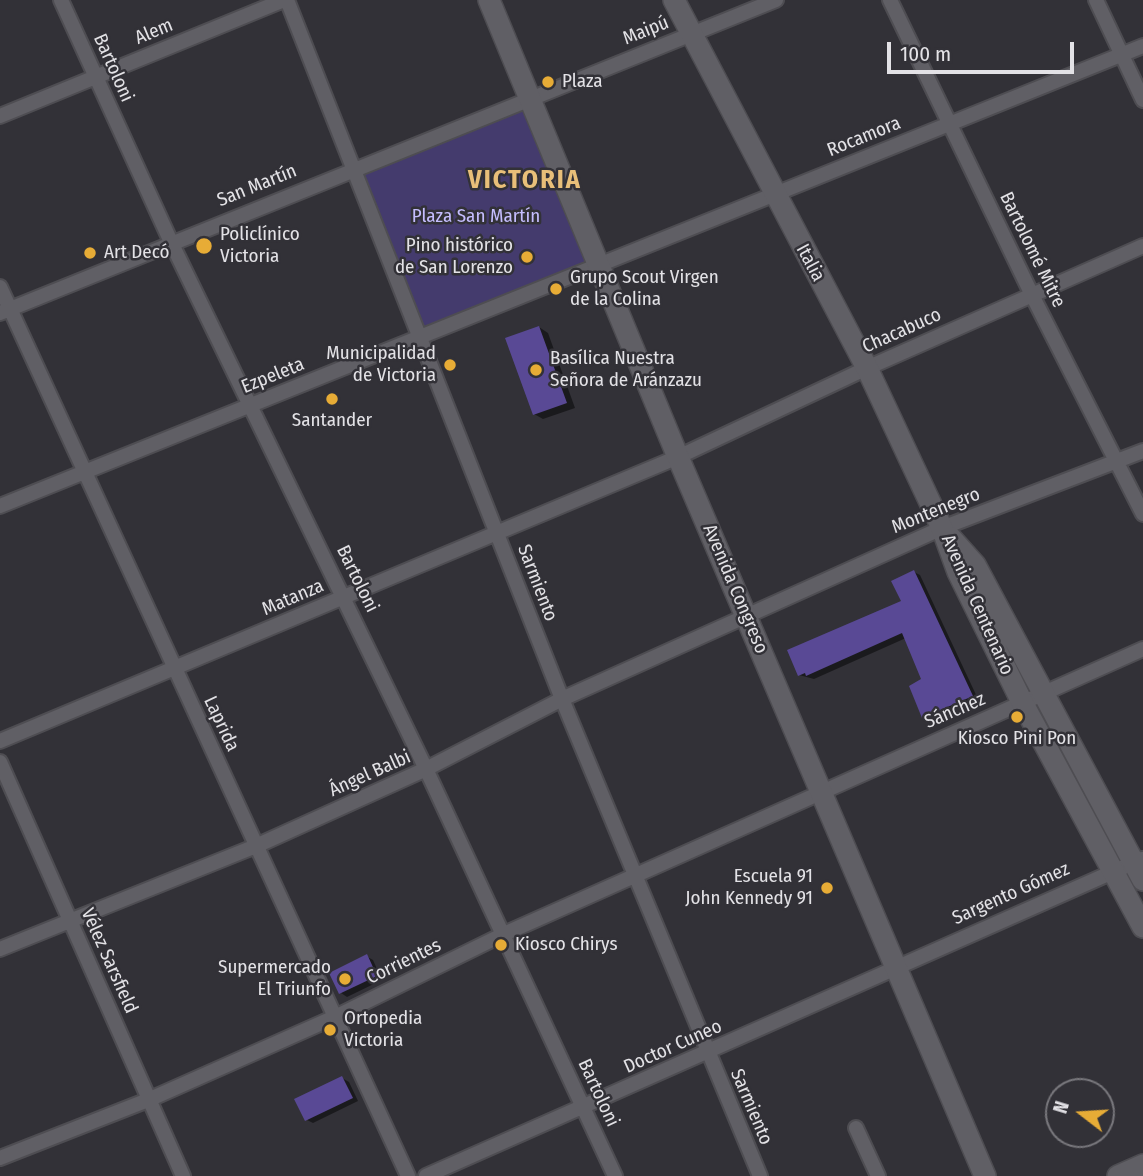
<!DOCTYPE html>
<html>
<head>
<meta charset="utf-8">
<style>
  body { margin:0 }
  #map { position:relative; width:1143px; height:1176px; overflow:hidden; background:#323137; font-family:"Fira Sans Condensed",sans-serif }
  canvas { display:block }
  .north { position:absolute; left:1045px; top:1078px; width:70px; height:70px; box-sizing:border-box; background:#323137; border:2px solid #79787d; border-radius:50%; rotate:287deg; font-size:19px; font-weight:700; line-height:28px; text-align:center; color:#e3e2e6 }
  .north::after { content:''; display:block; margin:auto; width:24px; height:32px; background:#e7ac36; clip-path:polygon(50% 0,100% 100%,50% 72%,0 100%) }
  .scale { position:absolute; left:887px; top:42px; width:187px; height:32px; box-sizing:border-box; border:4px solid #e3e2e6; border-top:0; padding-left:9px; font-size:21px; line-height:24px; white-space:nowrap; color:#e3e2e6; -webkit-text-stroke:5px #323137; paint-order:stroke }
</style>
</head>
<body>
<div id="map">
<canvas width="1143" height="1176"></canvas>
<div class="north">N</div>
<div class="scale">100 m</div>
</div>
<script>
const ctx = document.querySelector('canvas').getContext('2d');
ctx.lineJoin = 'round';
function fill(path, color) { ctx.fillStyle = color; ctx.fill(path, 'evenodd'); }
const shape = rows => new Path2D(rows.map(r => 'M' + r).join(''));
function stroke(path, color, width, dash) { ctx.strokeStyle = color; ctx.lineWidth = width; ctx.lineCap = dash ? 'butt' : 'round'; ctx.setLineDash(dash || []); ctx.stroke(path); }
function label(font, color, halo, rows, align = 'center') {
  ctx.font = font + ' "Fira Sans Condensed",sans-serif'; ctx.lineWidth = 5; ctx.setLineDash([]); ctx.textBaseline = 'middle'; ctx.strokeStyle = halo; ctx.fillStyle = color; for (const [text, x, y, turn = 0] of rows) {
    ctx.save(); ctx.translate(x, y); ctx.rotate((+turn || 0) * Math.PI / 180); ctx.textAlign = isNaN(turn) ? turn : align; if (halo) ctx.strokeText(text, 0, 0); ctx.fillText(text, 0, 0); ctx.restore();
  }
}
fill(shape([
  [530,98,599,265,419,338,352,169]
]), '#443b6d');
fill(shape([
  [539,327,548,333,575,408,543,419,534,414],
  [914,572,920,575,978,699,930,720,924,716,923,680,906,638,814,679,799,675,903,602],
  [366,956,373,960,382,980,347,997,341,993],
  [342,1078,349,1082,358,1101,313,1123,307,1120]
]), '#0007');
fill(shape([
  [539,326,567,403,533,415,505,338],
  [914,570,973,696,922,718,909,686,921,679,902,633,806,676,805,673,798,676,787,650,901,601,891,581],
  [367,954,377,976,339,994,329,973],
  [342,1076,353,1098,305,1121,294,1099]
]), '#594995');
const street = shape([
  [61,0,171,242,426,769,615,1176],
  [287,0,562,699,760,1176],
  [890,0,1032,295,1143,514],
  [1096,0,1143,100],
  [0,116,284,0],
  [0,287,408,1176],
  [0,313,776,0],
  [0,506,1143,46],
  [0,741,678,457,867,368,1143,246],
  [0,762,183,1176],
  [0,949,256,846,426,769,562,699,942,528,1143,451],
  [856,1128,878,1176],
  [0,1158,148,1100,335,1017,504,934,1143,649],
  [426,1176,1142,859]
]);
const secondary = shape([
  [489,0,678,457,985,1176],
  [674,0,867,368,942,528,958,572,1022,702,1143,927],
  [950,537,975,565,1143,880],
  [1118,1176,1143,1165]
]);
stroke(street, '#4e4d52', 18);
stroke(secondary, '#4e4d52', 24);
stroke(street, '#605f65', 14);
stroke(secondary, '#605f65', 21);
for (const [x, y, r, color] of [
  [548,82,7,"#e7ac36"],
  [204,246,9,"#e7ac36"],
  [90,253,7,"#e7ac36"],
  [527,257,7,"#e7ac36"],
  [556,289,7,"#e7ac36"],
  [450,365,7,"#e7ac36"],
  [536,370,7,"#e7ac36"],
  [332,399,7,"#e7ac36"],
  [1017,717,7,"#e7ac36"],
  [827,888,7,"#e7ac36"],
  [501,945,7,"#e7ac36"],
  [345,979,7,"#e7ac36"],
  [330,1030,7,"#e7ac36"]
]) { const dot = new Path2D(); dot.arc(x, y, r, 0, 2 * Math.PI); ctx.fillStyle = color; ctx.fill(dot); stroke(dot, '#323137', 2.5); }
label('19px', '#e3e2e6', '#323137', [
  ["Maipú",646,31,-22],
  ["Alem",154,32,-22],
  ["Bartoloni",113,68,66],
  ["Rocamora",864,137,-22],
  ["San Martín",257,186,-22],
  ["Bartolomé Mitre",1032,250,64],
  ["Italia",810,263,62],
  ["Chacabuco",902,331,-24],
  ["Ezpeleta",273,376,-22],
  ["Montenegro",936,511,-22],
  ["Bartoloni",357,579,64],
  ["Sarmiento",537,583,69],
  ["Avenida Congreso",735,589,67],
  ["Matanza",293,598,-23],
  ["Avenida Centenario",977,605,66],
  ["Sánchez",955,711,-23],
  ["Laprida",221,724,65],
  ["Ángel Balbi",370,774,-24],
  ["Sargento Gómez",1011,894,-24],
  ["Vélez Sarsfield",109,961,66],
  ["Corrientes",404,962,-26],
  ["Doctor Cuneo",673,1047,-24],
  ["Bartoloni",598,1093,65],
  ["Sarmiento",751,1107,67]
]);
label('19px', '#e3e2e6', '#323137', [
  ["Plaza",562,82],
  ["Policlínico",220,235],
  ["Victoria",220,257],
  ["Pino histórico",513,246,"right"],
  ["de San Lorenzo",513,268,"right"],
  ["Art Decó",104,253],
  ["Grupo Scout Virgen",570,278],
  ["de la Colina",570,300],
  ["Municipalidad",436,354,"right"],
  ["de Victoria",436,376,"right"],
  ["Basílica Nuestra",550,359],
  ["Señora de Aránzazu",550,381],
  ["Santander",332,421,"center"],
  ["Kiosco Pini Pon",1017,739,"center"],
  ["Escuela 91",813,877,"right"],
  ["John Kennedy 91",813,899,"right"],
  ["Kiosco Chirys",515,945],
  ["Supermercado",331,968,"right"],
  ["El Triunfo",331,990,"right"],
  ["Ortopedia",344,1019],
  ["Victoria",344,1041]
], 'left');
label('19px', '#c5bdfe', '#323137', [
  ["Plaza San Martín",476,217]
]);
ctx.letterSpacing = '2px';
label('bold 26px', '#e8bf79', '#323137', [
  ["VICTORIA",525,181]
]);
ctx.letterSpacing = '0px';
</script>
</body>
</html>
